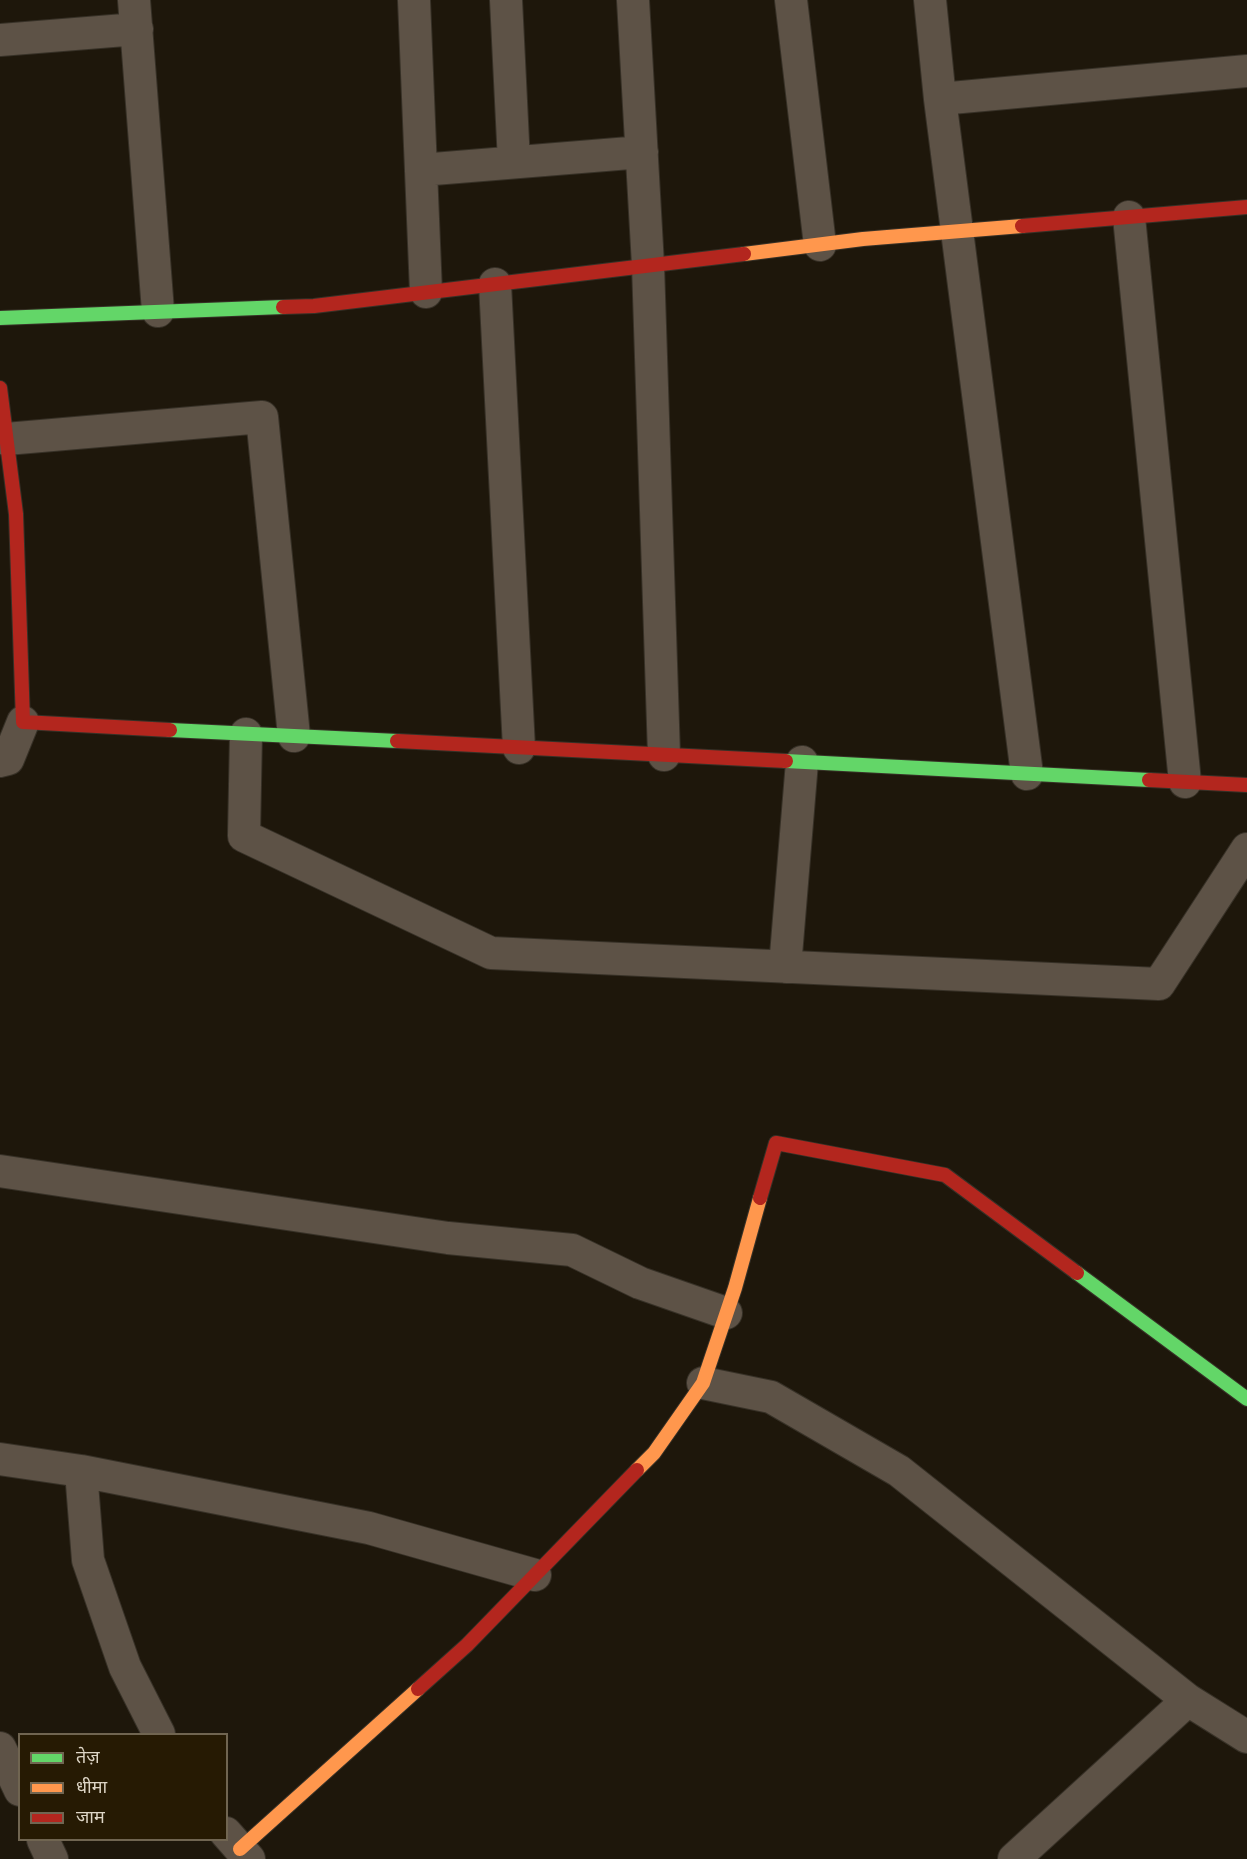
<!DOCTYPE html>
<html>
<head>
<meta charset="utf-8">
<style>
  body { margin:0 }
  #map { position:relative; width:1247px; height:1859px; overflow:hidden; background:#1e170b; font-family:"Alegreya Sans","Noto Sans Devanagari",sans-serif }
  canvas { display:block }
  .legend { position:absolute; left:18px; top:1733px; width:210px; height:108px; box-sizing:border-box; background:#261a03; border:2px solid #706551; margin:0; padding:8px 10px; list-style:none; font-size:18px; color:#ded6c7 }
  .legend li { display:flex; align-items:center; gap:12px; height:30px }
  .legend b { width:30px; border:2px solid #706551 }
</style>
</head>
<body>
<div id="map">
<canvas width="1247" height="1859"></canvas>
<ul class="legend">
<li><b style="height:8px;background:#63d668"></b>तेज़</li>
<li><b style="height:8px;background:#ff974d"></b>धीमा</li>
<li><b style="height:8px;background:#b3261e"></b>जाम</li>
</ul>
</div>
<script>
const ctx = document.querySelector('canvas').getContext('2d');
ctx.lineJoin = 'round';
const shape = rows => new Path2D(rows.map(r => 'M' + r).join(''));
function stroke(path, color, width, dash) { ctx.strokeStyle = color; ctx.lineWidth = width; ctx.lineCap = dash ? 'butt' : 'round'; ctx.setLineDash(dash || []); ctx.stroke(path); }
const street = shape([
  [134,0,158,311],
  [414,0,426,292],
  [506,0,514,162],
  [633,0,648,265,664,755],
  [791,0,820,245],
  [930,0,940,99,1027,774],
  [0,40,137,29],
  [940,99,1247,71],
  [421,170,642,152],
  [1129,217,1185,782],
  [495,284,519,748],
  [6,439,262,417,294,736],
  [246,734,244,836,491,953,1159,984,1247,849],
  [0,761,8,759,23,722],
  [785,967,802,762],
  [0,1171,448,1238,572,1250,640,1283,726,1313],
  [703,1383,771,1397,899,1471,1188,1700,1247,1737],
  [0,1459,81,1471,369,1528,535,1575],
  [81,1471,88,1560,125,1667,159,1734],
  [0,1748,20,1790],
  [226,1833,249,1859],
  [43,1840,52,1859],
  [1014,1859,1188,1700]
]);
const fast = shape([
  [0,318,283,307],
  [170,730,397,741],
  [786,761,1149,780],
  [1077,1273,1247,1399]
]);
const slow = shape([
  [744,254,863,239,1022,226],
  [637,1470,654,1453,703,1383,735,1288,760,1198],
  [240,1849,418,1689]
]);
const jam = shape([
  [1022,226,1247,207],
  [283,307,314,306,744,254],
  [0,388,16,514,23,722,170,730],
  [397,741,786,761],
  [1149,780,1247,785],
  [760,1198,776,1143,945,1175,1077,1273],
  [418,1689,467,1645,637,1470]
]);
stroke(street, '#373127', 34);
stroke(fast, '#373127', 16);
stroke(slow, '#373127', 16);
stroke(jam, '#373127', 16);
stroke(street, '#5d5246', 32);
stroke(fast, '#63d668', 14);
stroke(slow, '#ff974d', 14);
stroke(jam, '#b3261e', 14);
</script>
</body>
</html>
